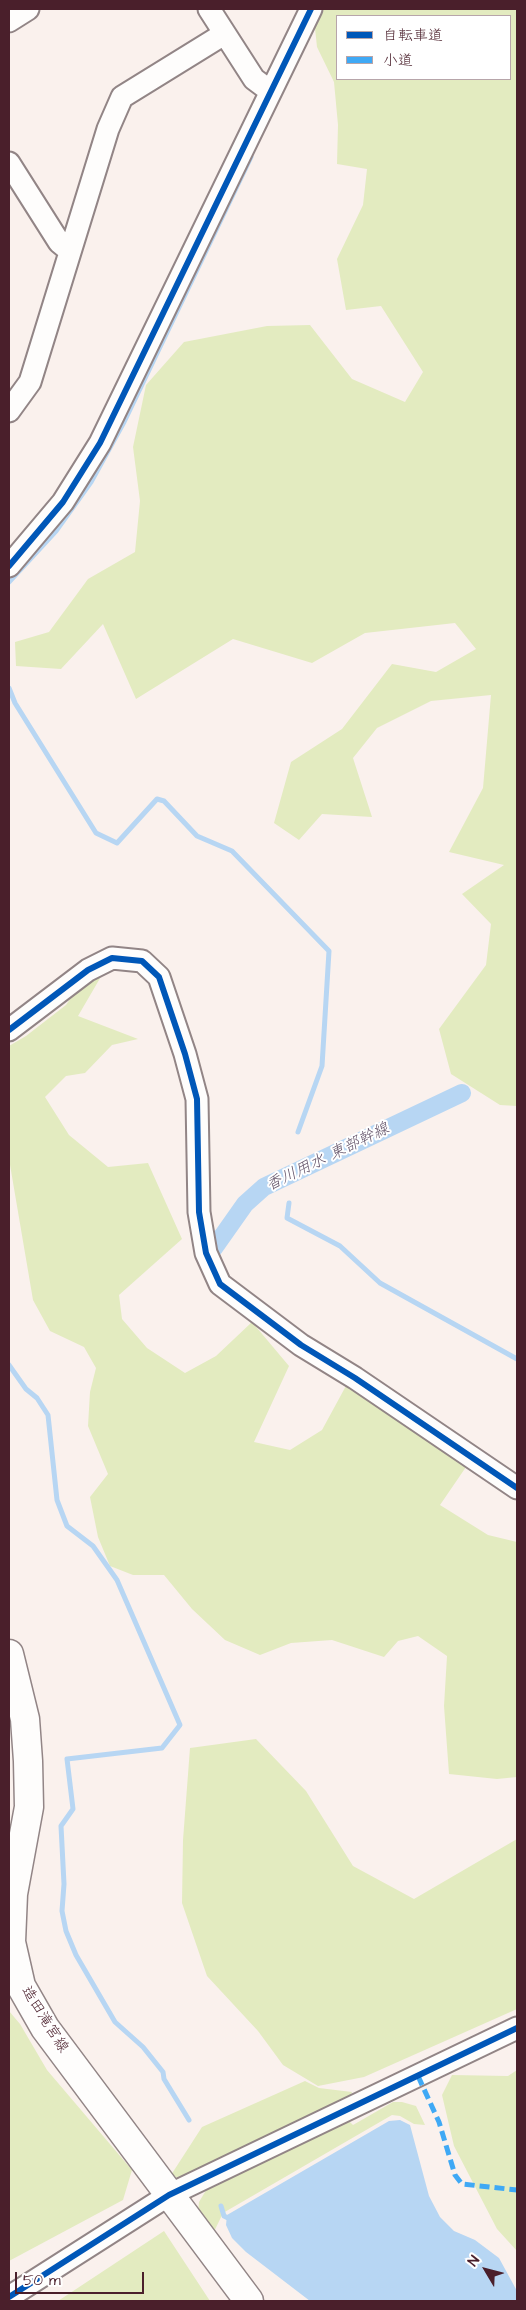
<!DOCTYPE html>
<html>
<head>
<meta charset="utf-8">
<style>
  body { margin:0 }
  #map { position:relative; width:526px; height:2310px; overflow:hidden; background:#faf1ed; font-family:"Architects Daughter","Klee One",sans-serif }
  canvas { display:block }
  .frame { position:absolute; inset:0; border:10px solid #4a1f2b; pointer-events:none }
  .legend { position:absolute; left:336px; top:15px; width:175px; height:65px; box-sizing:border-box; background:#fff; border:1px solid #b7a5aa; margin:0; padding:6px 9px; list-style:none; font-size:15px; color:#4a1f2b }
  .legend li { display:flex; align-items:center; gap:10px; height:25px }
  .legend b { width:25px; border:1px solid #b7a5aa }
  .north { position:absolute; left:461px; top:2245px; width:50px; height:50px; -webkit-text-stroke:4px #fff; paint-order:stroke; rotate:307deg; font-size:14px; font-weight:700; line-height:20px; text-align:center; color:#4a1f2b }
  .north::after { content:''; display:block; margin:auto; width:18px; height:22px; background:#4a1f2b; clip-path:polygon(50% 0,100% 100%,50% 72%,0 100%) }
  .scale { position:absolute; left:15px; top:2272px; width:129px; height:22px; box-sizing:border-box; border:2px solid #4a1f2b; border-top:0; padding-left:6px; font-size:15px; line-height:18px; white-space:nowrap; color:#4a1f2b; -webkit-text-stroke:4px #fff; paint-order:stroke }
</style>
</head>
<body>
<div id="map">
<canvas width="526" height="2310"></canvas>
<div class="frame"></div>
<ul class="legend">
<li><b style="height:6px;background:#0057b8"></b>自転車道</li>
<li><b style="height:6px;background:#3fa9f5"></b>小道</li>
</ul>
<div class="north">N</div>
<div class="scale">50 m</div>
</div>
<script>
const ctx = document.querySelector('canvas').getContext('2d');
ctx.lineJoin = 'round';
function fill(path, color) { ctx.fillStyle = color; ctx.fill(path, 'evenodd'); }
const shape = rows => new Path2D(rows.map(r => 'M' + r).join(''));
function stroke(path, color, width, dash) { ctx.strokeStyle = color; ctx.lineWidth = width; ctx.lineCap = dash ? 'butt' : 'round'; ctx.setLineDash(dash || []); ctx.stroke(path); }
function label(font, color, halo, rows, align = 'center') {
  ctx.font = font + ' "Architects Daughter","Klee One",sans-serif'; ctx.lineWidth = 4; ctx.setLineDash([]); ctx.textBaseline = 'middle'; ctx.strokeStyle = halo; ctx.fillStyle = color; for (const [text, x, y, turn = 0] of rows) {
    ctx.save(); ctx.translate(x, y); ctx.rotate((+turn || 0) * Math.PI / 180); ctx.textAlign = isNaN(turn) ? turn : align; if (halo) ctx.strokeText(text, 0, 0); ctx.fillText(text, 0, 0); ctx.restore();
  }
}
fill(shape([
  [313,9,517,9,517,1106,500,1105,451,1074,439,1029,486,965,491,924,462,894,504,865,449,852,483,788,491,695,431,701,377,728,353,758,372,817,322,814,299,840,274,823,291,762,342,729,392,664,436,672,476,649,455,623,365,633,312,663,233,639,136,699,103,624,61,669,16,666,15,642,49,632,88,579,135,552,140,501,133,447,146,385,184,342,267,326,310,325,352,379,405,402,423,372,381,306,346,310,337,259,363,205,367,169,337,164,338,125,334,82,317,47],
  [337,16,510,16,510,79,337,79],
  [106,968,78,1016,138,1039,112,1045,85,1073,66,1076,45,1097,69,1135,108,1167,148,1163,182,1239,119,1295,122,1319,147,1348,185,1373,216,1356,252,1322,289,1366,254,1442,290,1450,322,1430,347,1384,466,1467,440,1505,488,1535,517,1542,517,1777,497,1779,449,1774,444,1706,447,1656,418,1636,398,1641,384,1657,332,1640,291,1643,260,1655,225,1640,192,1609,164,1575,133,1575,110,1566,98,1537,90,1497,108,1474,88,1426,90,1392,96,1368,84,1347,50,1331,33,1300,9,1159,9,1046,26,1036,66,1005,76,990],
  [256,1739,306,1791,353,1866,414,1899,517,1839,517,2009,364,2077,318,2086,283,2065,258,2031,207,1976,182,1903,183,1840,190,1748],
  [9,2011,20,2024,47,2070,132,2170,123,2200,9,2261],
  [517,2070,517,2251,497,2229,454,2146,442,2095,452,2075,508,2076],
  [305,2081,319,2088,352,2092,348,2103,181,2179,171,2175,202,2127],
  [393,2102,402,2102,416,2106,425,2125,414,2124,400,2116,392,2115,223,2213,211,2238,198,2212,199,2202,208,2187,347,2119,353,2125],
  [164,2231,210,2301,58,2301]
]), '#e3ebc0');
fill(shape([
  [400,2120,410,2125,429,2196,440,2217,454,2231,475,2240,499,2258,517,2291,517,2301,310,2301,246,2252,232,2238,226,2225,227,2215,389,2121]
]), '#b7d6f3');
stroke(shape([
  [9,582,56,531,91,482,124,422,251,157],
  [9,688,15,703,96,833,117,843,157,799,164,801,197,836,232,851,329,951,322,1066,298,1132],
  [289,1203,287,1218,340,1246,380,1283,517,1359],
  [9,1365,26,1389,37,1398,48,1415,57,1500,67,1526,93,1546,117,1580,180,1725,162,1748,67,1759,73,1809,61,1826,64,1884,62,1911,66,1931,76,1955,115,2022,143,2047,163,2072,164,2079,189,2120],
  [221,2206,224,2216,232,2220]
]), '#b7d6f3', 5);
stroke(shape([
  [214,1248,245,1204,264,1187,462,1093]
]), '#b7d6f3', 18);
const minor = shape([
  [209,9,254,79,270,91],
  [9,21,28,9],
  [9,163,59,242,70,251],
  [9,411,30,382,108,129,122,97,224,34],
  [9,566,63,502,100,443,311,9],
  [9,1030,88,970,112,958,142,961,159,977,185,1054,197,1099,199,1212,206,1253,220,1284,301,1345,355,1378,517,1488],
  [9,2297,169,2195,517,2028]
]);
const major = shape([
  [9,1654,25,1719,28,1761,29,1807,13,1894,11,1942,21,1986,45,2028,249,2301]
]);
stroke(minor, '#928586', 25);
stroke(major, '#928586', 31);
stroke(minor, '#fefdfc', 21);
stroke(major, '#fefdfc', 28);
stroke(shape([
  [418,2076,439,2122,455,2175,462,2184,517,2190]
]), '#3fa9f5', 5, [10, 5]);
stroke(shape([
  [9,566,63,502,100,443,311,9],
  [9,1030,88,970,112,958,142,961,159,977,185,1054,197,1099,199,1212,206,1253,220,1284,301,1345,355,1378,517,1488],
  [9,2297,169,2195,517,2028]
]), '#0057b8', 6);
label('15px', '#4a1f2b', '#fff', [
  ["造田滝宮線",44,2020,58]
]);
label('italic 16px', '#625268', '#fff', [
  ["香川用水 東部幹線",328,1158,-26]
]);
</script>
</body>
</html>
